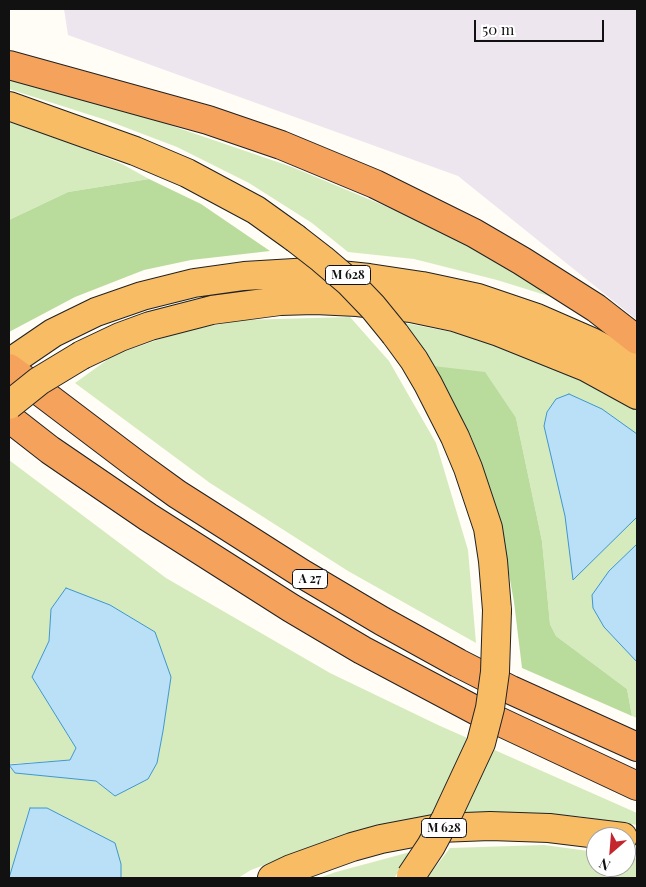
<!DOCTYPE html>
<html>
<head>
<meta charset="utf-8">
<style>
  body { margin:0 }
  #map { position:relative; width:646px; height:887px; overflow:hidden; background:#fffdf5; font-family:"Playfair Display",serif }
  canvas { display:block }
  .frame { position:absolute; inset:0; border:10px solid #111; pointer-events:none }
  .north { position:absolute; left:586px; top:827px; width:50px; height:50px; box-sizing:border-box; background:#fff; border:1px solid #a0a0a0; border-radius:50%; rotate:207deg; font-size:14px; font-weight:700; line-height:20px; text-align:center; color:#111 }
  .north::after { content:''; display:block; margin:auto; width:18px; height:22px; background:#c4262e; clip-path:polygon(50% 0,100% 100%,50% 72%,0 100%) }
  .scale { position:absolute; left:474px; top:20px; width:130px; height:22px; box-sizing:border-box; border:2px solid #111; border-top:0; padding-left:6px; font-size:15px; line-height:18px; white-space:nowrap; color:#111; -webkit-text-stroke:4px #fff; paint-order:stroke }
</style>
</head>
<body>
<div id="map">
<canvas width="646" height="887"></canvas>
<div class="frame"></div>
<div class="north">N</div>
<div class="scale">50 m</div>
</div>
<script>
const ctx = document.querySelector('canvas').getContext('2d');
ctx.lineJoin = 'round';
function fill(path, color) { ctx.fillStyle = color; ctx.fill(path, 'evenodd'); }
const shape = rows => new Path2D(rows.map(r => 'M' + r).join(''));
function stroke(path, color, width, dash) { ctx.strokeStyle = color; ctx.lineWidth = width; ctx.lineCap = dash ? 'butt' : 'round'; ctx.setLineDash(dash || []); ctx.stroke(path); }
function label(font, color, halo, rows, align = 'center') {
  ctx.font = font + ' "Playfair Display",serif'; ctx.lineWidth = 5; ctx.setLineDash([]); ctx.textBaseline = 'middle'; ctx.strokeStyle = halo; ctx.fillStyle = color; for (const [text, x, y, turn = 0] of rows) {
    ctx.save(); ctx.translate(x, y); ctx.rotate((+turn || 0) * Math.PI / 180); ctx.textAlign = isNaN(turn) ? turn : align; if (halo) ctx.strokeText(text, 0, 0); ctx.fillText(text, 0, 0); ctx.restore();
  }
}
fill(shape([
  [64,9,637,9,637,320,458,176,68,35]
]), '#eee6ef');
fill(shape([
  [9,80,155,120,292,167,416,219,503,264,555,298,497,280,414,259,348,252,312,223,249,183,177,147,106,120,9,89],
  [9,122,65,141,122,164,149,179,68,192,9,220],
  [350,317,389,361,436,443,468,550,476,643,348,571,210,483,75,383,114,355,180,332,241,320],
  [405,323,467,335,540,359,617,399,637,411,637,718,632,716,627,689,556,636,550,624,542,541,516,418,433,366],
  [9,460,166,578,330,673,438,725,637,813,637,825,577,816,508,813,449,814,357,830,251,870,238,878,121,878,121,864,30,808,9,878,9,765,15,773,96,781,115,796,147,779,157,763,163,731,171,677,51,609,49,641,33,677,76,748,70,760,9,764],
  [544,845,596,852,596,867,626,867,626,857,637,859,637,878,427,878,450,848],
  [414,851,394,878,319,878,336,872]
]), '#d5ebbd');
fill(shape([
  [149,179,201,204,270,251,191,260,144,270,75,297,9,332,9,220,68,192],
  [433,366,485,372,516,418,542,541,550,624,556,636,627,689,632,716,522,668,514,602,498,513,472,439]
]), '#b9dc9c');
const water = shape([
  [569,394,602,409,637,434,637,517,573,580,565,516,544,426,547,412,556,399,569,394],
  [637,544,637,662,604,627,593,608,592,595,609,571,637,544],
  [66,588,110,605,155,632,171,677,163,731,157,763,148,779,115,796,96,781,15,773,9,765,70,760,76,748,32,677,49,641,51,609,66,588],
  [30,808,47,808,115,843,121,864,121,878,9,878,30,808]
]);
fill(water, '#b9e0f7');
stroke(water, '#3f96cf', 1);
const trunk = shape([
  [9,106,135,151,187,173,256,210,295,238],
  [395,334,414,360,428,384,455,437,468,468,488,528,493,561,497,610],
  [82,355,120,337,150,326,212,310,280,301,315,300,357,302,411,308,454,317,499,332,586,367,637,395],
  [9,363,53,333,96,312,142,296,194,283,244,276,311,272,369,278,422,286,478,298,537,318,592,342,637,366],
  [272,878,291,869,352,847,381,839,439,828,490,826,549,828,623,837]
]);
const motorway = shape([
  [9,65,208,120,281,145,375,184,474,233,522,261,596,308,637,340],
  [9,368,137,465,177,494,301,573,382,621,458,663,511,690,637,747],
  [9,418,50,450,148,517,291,608,362,650,477,711,637,786]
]);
stroke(trunk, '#222', 30);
stroke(motorway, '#222', 30);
stroke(trunk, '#f7bc64', 28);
stroke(motorway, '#f5a25d', 28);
const trunkBridge = shape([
  [295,238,322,259,349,282,373,307,395,334],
  [9,405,39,381,82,355],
  [411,876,431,846,446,818,481,743,490,708,495,672,497,610]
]);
stroke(trunkBridge, '#222', 30, []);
stroke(trunkBridge, '#f7bc64', 28);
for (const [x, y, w] of [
  [348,275,45],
  [310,579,35],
  [444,828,45]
]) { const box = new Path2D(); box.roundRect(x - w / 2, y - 9.5, w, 19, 4); ctx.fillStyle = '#fff'; ctx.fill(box); stroke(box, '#111', 1); }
label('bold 12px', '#111', null, [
  ["M 628",348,275],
  ["A 27",310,579],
  ["M 628",444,828]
]);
</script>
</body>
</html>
